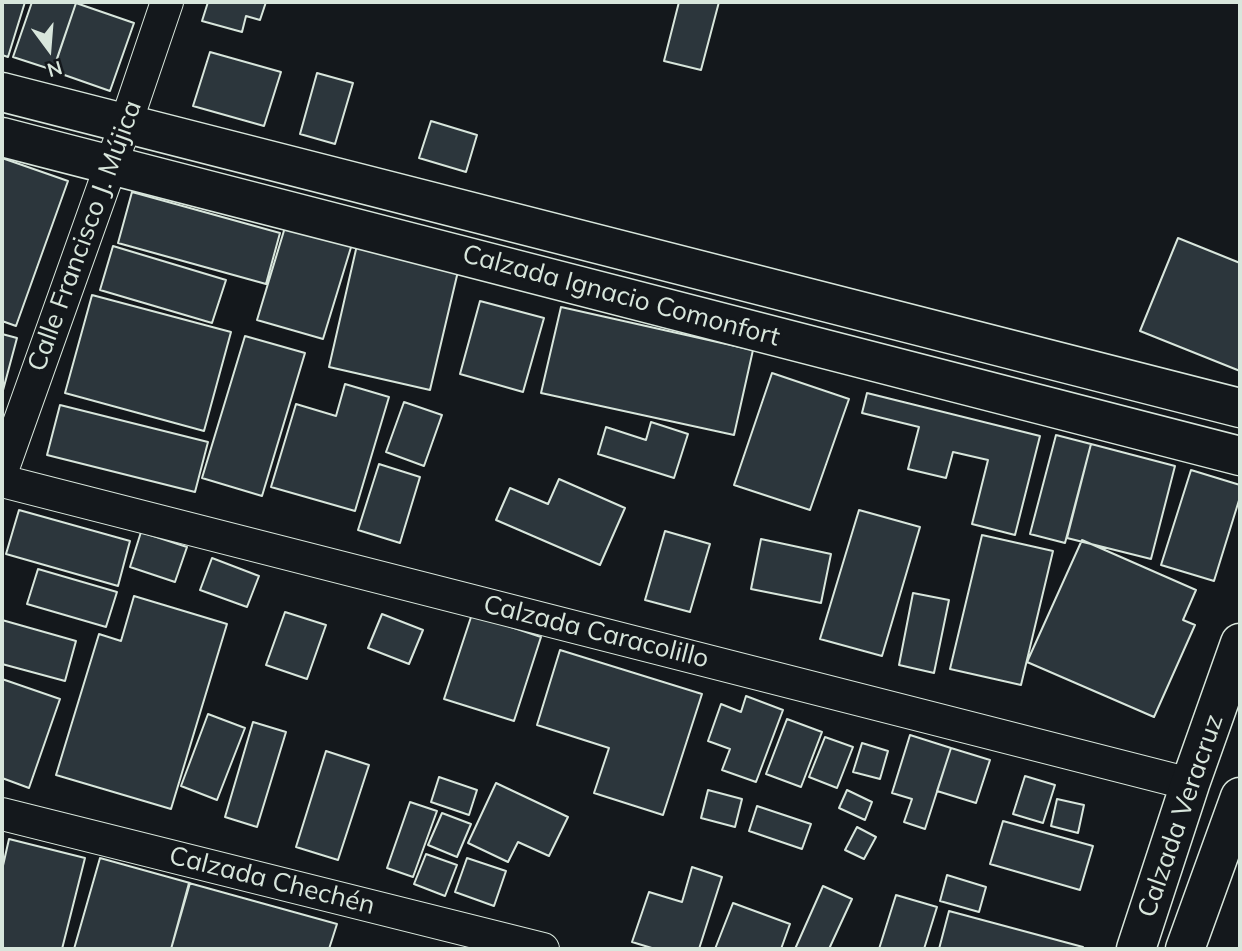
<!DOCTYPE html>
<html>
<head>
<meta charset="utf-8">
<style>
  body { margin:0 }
  #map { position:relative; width:1242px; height:951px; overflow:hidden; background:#14181c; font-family:Mulish,sans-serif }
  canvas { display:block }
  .frame { position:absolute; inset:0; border:4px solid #d8e6dc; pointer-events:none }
  .north { position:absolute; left:14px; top:14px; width:70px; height:70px; -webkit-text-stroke:5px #14181c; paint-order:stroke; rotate:164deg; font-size:19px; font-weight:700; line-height:28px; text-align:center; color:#d8e6dc }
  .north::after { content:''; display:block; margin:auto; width:24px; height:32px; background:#d8e6dc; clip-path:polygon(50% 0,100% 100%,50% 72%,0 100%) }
</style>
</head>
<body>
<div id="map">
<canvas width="1242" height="951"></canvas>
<div class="frame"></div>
<div class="north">N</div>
</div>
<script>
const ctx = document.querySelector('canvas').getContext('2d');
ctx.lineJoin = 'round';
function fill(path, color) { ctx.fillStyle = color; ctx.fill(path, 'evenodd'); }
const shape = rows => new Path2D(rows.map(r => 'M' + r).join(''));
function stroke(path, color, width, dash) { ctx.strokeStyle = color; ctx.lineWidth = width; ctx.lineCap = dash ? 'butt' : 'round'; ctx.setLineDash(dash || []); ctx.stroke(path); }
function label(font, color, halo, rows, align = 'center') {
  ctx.font = font + ' Mulish,sans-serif'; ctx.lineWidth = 5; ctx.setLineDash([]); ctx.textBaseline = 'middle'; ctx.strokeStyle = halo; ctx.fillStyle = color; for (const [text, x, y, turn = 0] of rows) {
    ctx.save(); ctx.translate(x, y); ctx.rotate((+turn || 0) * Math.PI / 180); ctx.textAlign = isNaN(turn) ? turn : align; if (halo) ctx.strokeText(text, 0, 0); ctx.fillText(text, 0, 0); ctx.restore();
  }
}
const building = shape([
  [2,2,25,2,8,57,2,55,2,2],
  [32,2,76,3,53,70,13,57,32,2],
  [208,2,266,2,260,20,246,16,242,32,202,21,208,2],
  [679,2,719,2,701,70,664,61,679,2],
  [76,3,134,23,110,91,53,71,76,3],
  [210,52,281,72,264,126,193,106,210,52],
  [317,73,353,83,335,144,300,134,317,73],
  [431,121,477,135,466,172,419,158,431,121],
  [2,158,68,181,16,326,2,321,2,158],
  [132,192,280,233,266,284,118,243,132,192],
  [286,224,352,244,323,339,257,320,286,224],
  [1178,238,1240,263,1240,371,1140,331,1178,238],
  [357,245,459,267,430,390,329,367,357,245],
  [113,246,226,280,212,323,100,290,113,246],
  [92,295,231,332,204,431,65,393,92,295],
  [480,301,544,318,523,392,460,374,480,301],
  [561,307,753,350,734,435,541,393,561,307],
  [2,334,17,338,2,394,2,334],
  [245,336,305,353,262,496,202,478,245,336],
  [772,373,849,399,810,510,734,485,772,373],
  [345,384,389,397,355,511,271,487,296,404,336,416,345,384],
  [867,393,1040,436,1015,535,972,524,988,460,953,452,946,478,908,469,919,427,862,413,867,393],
  [404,402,442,415,424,466,386,452,404,402],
  [60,405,208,442,195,492,47,455,60,405],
  [651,422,688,434,674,478,598,454,606,427,646,440,651,422],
  [1056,435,1091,444,1065,543,1030,534,1056,435],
  [1091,444,1175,466,1151,559,1067,538,1091,444],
  [379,464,420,477,400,543,358,530,379,464],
  [1191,470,1240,485,1240,497,1214,581,1161,565,1191,470],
  [559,479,625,508,600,565,496,520,510,488,548,504,559,479],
  [19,510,130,541,118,586,6,554,19,510],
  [859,510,920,527,882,656,820,639,859,510],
  [665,531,710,544,690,612,645,600,665,531],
  [141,532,187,547,175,582,130,567,141,532],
  [982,535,1053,551,1021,685,950,669,982,535],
  [761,539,831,554,821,603,751,589,761,539],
  [1082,540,1196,590,1183,620,1195,625,1154,717,1027,662,1082,540],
  [212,558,259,576,247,607,200,590,212,558],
  [38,569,117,592,106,627,27,604,38,569],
  [913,593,949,600,934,673,899,665,913,593],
  [134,596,227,624,171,809,56,775,99,634,121,641,134,596],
  [285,612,326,625,307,679,266,665,285,612],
  [382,614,423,630,409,664,368,648,382,614],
  [472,614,541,637,514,721,444,699,472,614],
  [2,620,76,641,65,681,2,664,2,620],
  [560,650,702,694,663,815,594,793,609,748,537,725,560,650],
  [2,679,60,699,29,788,2,778,2,679],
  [746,696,783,710,756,782,722,770,730,749,708,741,721,704,741,712,746,696],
  [208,714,245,728,217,800,181,786,208,714],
  [787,719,822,732,801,787,766,774,787,719],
  [253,722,286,732,257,827,225,817,253,722],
  [910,735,951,748,925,829,904,822,912,799,892,793,910,735],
  [825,737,853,747,837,788,809,777,825,737],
  [862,743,888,751,880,779,853,772,862,743],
  [951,748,990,760,976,803,937,791,951,748],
  [326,751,369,765,338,860,296,847,326,751],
  [1025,776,1055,785,1043,823,1013,814,1025,776],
  [439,777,477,790,469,815,431,802,439,777],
  [496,783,568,817,549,856,518,842,508,862,468,843,496,783],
  [708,790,742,799,735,827,701,818,708,790],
  [847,790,872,802,865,820,839,808,847,790],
  [1057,799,1084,805,1078,833,1051,826,1057,799],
  [410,802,437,811,413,877,387,868,410,802],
  [757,806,811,824,802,849,749,831,757,806],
  [442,813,471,824,457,857,428,845,442,813],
  [1003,821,1093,846,1080,890,990,864,1003,821],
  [857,827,876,837,864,859,845,850,857,827],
  [9,839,85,858,62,949,2,949,2,870,9,839],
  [426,854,457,865,445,896,414,884,426,854],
  [100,858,190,883,171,949,74,949,100,858],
  [467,858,506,871,494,906,455,892,467,858],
  [692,867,722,877,699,949,655,949,632,942,649,892,682,902,692,867],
  [947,875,986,887,979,912,940,901,947,875],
  [189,883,337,924,329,949,171,949,189,883],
  [823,886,852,899,829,949,795,949,823,886],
  [896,895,937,907,924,949,879,949,896,895],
  [733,903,790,924,781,949,715,949,733,903],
  [949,911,1083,947,1082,949,939,949,949,911]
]);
fill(building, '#2c363c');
stroke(building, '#d8e6dc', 2);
const minor = shape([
  [2,471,126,123,167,2],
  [2,481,1190,784],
  [2,814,543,949]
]);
const tertiary = shape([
  [1136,949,1190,784,1240,643],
  [1185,949,1240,797]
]);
const secondary = shape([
  [2,92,1240,408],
  [2,137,1240,456]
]);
stroke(minor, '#d8e6dc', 34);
stroke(tertiary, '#d8e6dc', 41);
stroke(secondary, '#d8e6dc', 41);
stroke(minor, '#14181c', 32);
stroke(tertiary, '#14181c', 38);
stroke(secondary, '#14181c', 38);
label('26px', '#d8e6dc', '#14181c', [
  ["Calle Francisco J. Mújica",85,236,-70],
  ["Calzada Ignacio Comonfort",621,296,15],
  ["Calzada Caracolillo",596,632,14],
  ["Calzada Veracruz",1181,816,-71],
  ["Calzada Chechén",272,881,14]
]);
</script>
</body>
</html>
